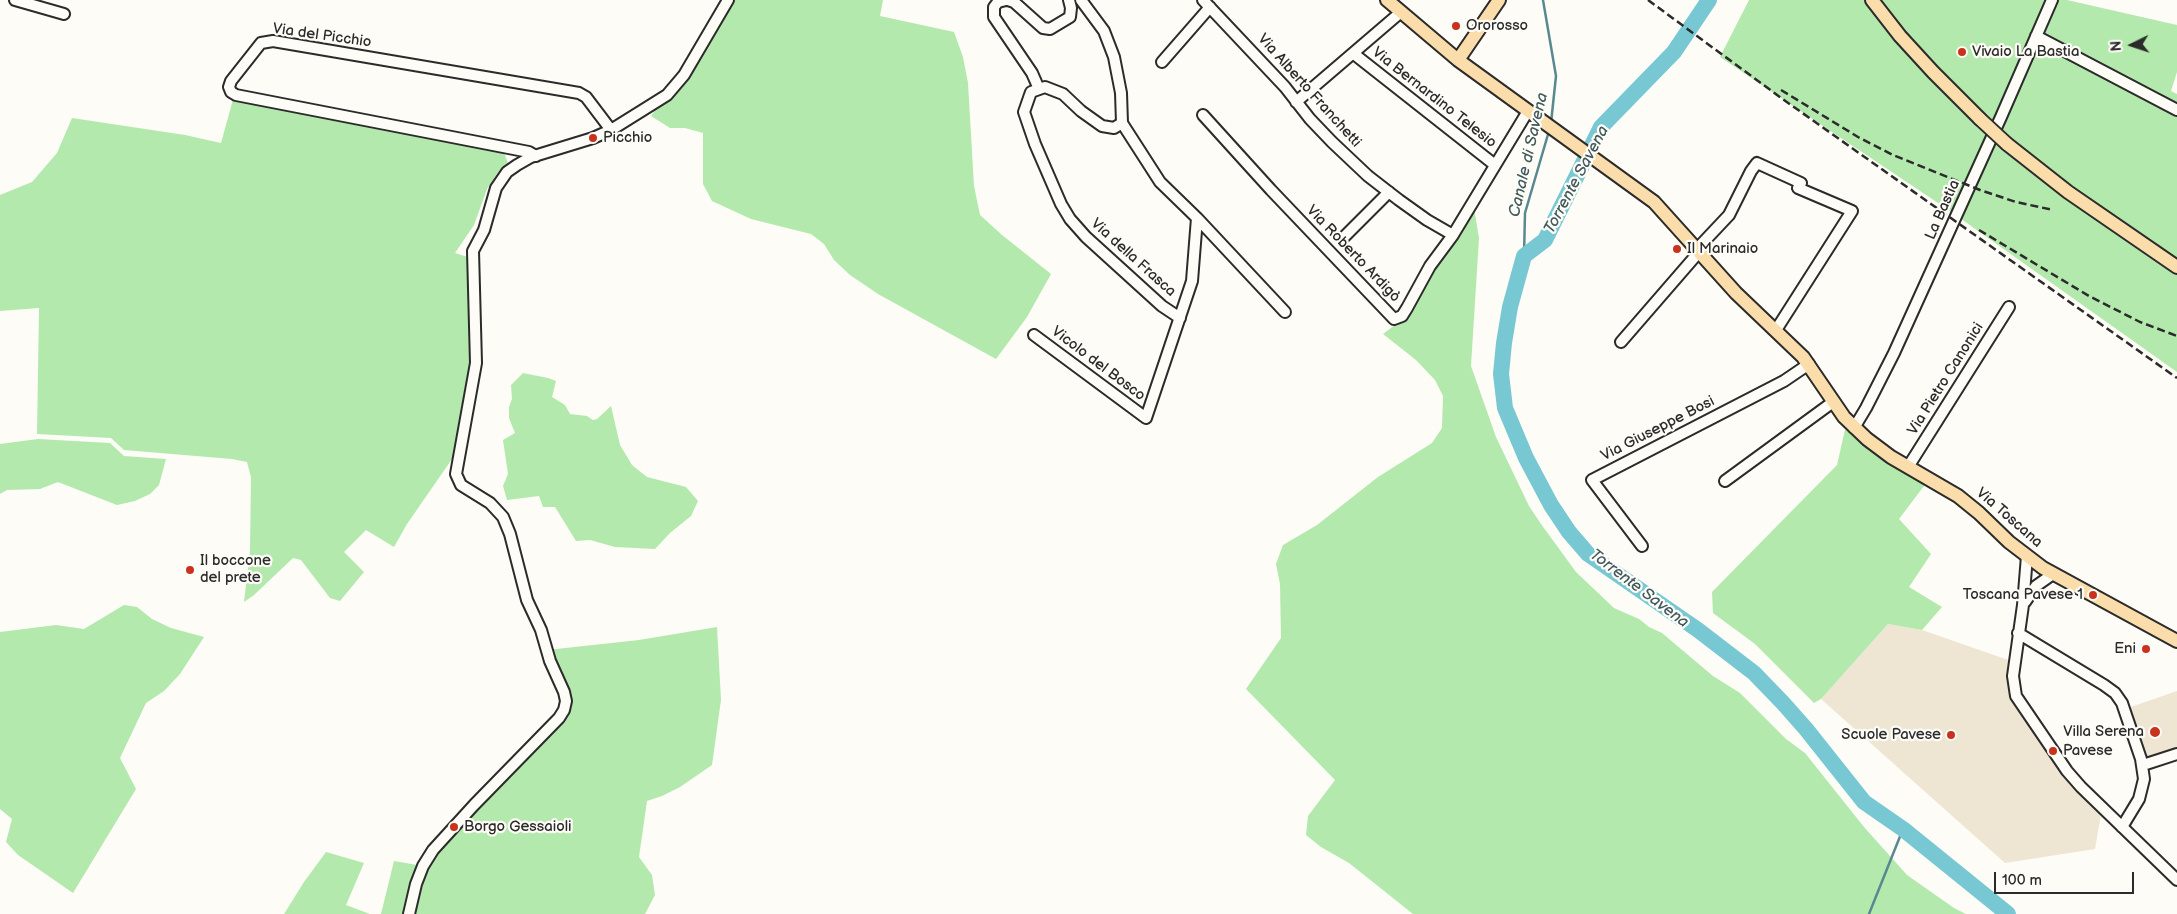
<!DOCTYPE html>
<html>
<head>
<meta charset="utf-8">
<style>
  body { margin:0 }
  #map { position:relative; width:2177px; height:914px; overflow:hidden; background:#fdfcf7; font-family:"Balsamiq Sans",sans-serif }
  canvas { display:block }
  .north { position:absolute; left:2107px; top:20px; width:50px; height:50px; -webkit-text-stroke:4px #fdfcf7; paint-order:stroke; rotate:266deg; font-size:14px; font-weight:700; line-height:20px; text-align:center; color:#2b2b2b }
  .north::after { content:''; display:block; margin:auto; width:18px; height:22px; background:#2b2b2b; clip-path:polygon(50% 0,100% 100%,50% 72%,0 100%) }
  .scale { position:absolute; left:1994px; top:872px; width:140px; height:22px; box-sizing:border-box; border:2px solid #2b2b2b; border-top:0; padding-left:6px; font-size:15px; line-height:18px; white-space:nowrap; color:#2b2b2b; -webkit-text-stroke:4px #fdfcf7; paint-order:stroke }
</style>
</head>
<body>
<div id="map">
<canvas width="2177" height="914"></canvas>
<div class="north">N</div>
<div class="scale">100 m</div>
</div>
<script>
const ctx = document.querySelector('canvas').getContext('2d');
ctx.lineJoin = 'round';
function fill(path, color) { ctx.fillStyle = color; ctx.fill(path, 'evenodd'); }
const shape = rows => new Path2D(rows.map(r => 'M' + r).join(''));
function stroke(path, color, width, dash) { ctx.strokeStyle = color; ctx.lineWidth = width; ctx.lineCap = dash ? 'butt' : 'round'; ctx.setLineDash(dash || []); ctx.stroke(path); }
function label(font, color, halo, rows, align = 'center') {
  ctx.font = font + ' "Balsamiq Sans",sans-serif'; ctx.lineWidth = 4.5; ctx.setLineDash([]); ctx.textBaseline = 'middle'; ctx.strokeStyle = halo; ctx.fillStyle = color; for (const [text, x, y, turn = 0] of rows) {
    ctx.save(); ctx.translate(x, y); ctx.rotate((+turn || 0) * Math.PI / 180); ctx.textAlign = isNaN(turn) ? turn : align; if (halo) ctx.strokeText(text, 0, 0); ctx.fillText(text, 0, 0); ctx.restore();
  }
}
fill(shape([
  [1888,624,1922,630,2014,662,2022,705,2102,808,2095,849,2005,863,1821,699],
  [2177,691,2177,754,2143,765,2125,709]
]), '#eee5d3');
fill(shape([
  [728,0,883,0,880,16,954,32,963,57,968,83,974,186,980,215,1002,235,1051,274,1027,317,996,359,878,294,850,275,834,260,824,244,811,234,751,219,712,201,703,184,703,133,685,128,670,128,651,116,716,28],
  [1749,0,2067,0,2177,25,2177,72,2171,91,2177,94,2177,372,1950,211,1720,57],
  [234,96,502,148,508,163,498,172,487,189,474,225,455,253,468,257,474,357,463,418,452,459,407,524,394,547,366,530,344,552,364,572,340,601,330,598,301,560,293,558,254,595,244,602,250,551,251,477,247,462,232,459,124,450,111,438,37,434,39,308,0,311,0,195,32,182,57,153,72,118,185,135,221,143],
  [1474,208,1479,238,1471,366,1496,437,1529,506,1541,524,1576,572,1614,608,1639,619,1649,627,1662,633,1713,676,1740,693,1786,739,1805,753,1864,827,1907,875,1954,908,1966,914,1413,914,1349,863,1321,847,1306,835,1308,816,1335,780,1246,689,1281,638,1280,584,1276,564,1283,545,1317,525,1378,477,1432,443,1442,428,1443,396,1435,380,1416,360,1383,334,1399,322,1413,303],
  [523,373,548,378,556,381,552,397,565,405,570,414,587,416,593,420,597,419,611,406,620,445,632,465,647,477,686,487,698,501,691,516,670,533,655,549,615,547,590,540,576,541,555,507,543,507,539,496,507,500,503,486,508,474,503,440,515,433,509,418,509,407,512,399,511,385],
  [1847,421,1930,478,1899,519,1931,554,1909,587,1942,607,1922,630,1888,624,1821,699,1814,703,1755,644,1713,613,1712,592,1837,465],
  [38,439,110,443,124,456,166,459,159,485,150,494,135,501,117,505,58,482,40,489,7,490,0,494,0,444],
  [124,605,137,607,152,619,171,628,204,637,180,674,164,691,146,703,120,758,136,789,73,893,18,855,6,842,12,819,0,809,0,632,56,625,84,629],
  [717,627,721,700,712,765,680,787,662,796,647,801,639,857,652,875,655,895,645,914,411,914,423,875,445,837,552,721,562,706,565,693,547,650,639,640],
  [326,852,364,863,346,905,370,914,284,914,304,882],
  [394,861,423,866,409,914,381,914]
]), '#b3e9ac');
stroke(shape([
  [1543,0,1556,76,1551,123],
  [1524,256,1525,213,1549,131],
  [1869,914,1903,829]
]), '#598990', 2.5);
stroke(shape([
  [1709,0,1674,52,1601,127,1545,240,1524,256,1510,307,1504,343,1501,374,1505,408,1526,458,1551,505,1569,532,1588,554,1698,630,1754,673,1783,703,1806,729,1864,802,1903,829,2008,914]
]), '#78c8d4', 16);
const minor = shape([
  [15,0,64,14],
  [1006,0,998,2,994,7,994,17,1032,73,1039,89],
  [1008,0,1014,2,1043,28,1050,29,1070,17,1071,8,1069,0],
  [1081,0,1104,31,1114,57,1121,93,1122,123,1160,182,1197,218,1285,312],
  [1203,0,1285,87,1310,119,1332,142,1368,176,1399,200,1427,220,1453,235],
  [2036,36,2177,110],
  [1354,54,1495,165],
  [1162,62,1210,7],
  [1296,102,1401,12],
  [1203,115,1271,190,1394,319,1402,316,1407,308,1430,266,1453,235,1528,111],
  [1122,123,1114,128,1102,126,1081,111,1063,94,1045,87,1031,92,1024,112,1035,144,1061,204,1070,219,1086,237,1162,306,1180,318],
  [536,156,529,152,236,95,231,92,229,87,231,81,261,43,273,41,579,93,586,97,611,130],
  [1343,238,1389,192],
  [1696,250,1729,215,1751,171,1757,163,1801,183,1798,188,1852,211,1776,330],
  [1034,335,1146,418,1192,281,1197,218],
  [1621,342,1699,252],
  [1854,428,1866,408,1894,353,2001,117,2052,0],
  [1908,467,2009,307],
  [1725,481,1833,402],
  [1642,546,1592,480,1784,381,1809,364],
  [2027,556,2023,605,2013,676,2016,696,2067,771,2081,787,2177,880],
  [2025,602,2036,586,2053,574],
  [2018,633,2104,685,2115,693,2122,703,2141,759,2144,779,2139,799,2122,827],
  [2143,765,2177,754],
  [409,914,416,884,423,866,433,850,474,805,559,718,564,710,566,701,564,692,550,661,541,630,527,600,510,534,503,517,490,503,461,485,456,474,476,363,473,251,484,230,496,188,507,172,517,165,531,157,593,138,611,130,667,95,684,75,728,0]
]);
const major = shape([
  [1387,0,1458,60,1654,202,1736,293,1803,357,1844,417,1867,439,1891,457,1958,496,1979,513,2009,542,2043,568,2177,641],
  [1872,0,1900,36,1933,72,1980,119],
  [1458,60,1499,0],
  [2007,144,2068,192,2177,267]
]);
stroke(minor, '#2b2b2b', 14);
stroke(major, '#2b2b2b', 16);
stroke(minor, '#fdfcf7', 10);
stroke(major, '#faddab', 12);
stroke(shape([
  [1648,0,1784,100,2177,378],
  [1781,90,1858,137,1893,155,1980,190,2016,202,2053,210],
  [1979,230,2089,296,2140,322,2177,336]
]), '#2b2b2b', 2.5, [8, 4]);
const majorBridge = shape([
  [1980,119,2007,144]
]);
stroke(majorBridge, '#2b2b2b', 16, []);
stroke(majorBridge, '#faddab', 12);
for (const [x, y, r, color] of [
  [1456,26,5,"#c8321e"],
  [1962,52,5,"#c8321e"],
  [593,138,5,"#c8321e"],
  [1677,249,5,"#c8321e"],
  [190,570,5,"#c8321e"],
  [2093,595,5,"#c8321e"],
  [2146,649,5,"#c8321e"],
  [2155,732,6,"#c8321e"],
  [1951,735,5,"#c8321e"],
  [2053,751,5,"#c8321e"],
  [454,827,5,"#c8321e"]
]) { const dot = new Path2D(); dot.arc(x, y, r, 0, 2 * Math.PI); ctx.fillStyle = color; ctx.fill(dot); stroke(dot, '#fdfcf7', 2); }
label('15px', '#2b2b2b', '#fdfcf7', [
  ["Ororosso",1466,26],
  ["Vivaio La Bastia",1972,52],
  ["Picchio",603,138],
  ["Il Marinaio",1687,249],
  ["Il boccone",200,561],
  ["del prete",200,578],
  ["Toscana Pavese 1",2083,595,"right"],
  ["Eni",2136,649,"right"],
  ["Villa Serena",2144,732,"right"],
  ["Scuole Pavese",1941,735,"right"],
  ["Pavese",2063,751],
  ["Borgo Gessaioli",464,827]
], 'left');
label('15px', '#2b2b2b', '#fdfcf7', [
  ["Via del Picchio",322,36,8],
  ["Via Alberto Franchetti",1309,91,48],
  ["Via Bernardino Telesio",1434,98,38],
  ["La Bastia",1943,210,-66],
  ["Via Roberto Ardigò",1353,254,46],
  ["Via della Frasca",1133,258,42],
  ["Vicolo del Bosco",1098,364,37],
  ["Via Pietro Canonici",1946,379,-58],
  ["Via Giuseppe Bosi",1658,429,-27],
  ["Via Toscana",2009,518,41]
]);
label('italic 16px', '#425a5e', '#fdfcf7', [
  ["Canale di Savena",1529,155,-77],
  ["Torrente Savena",1577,180,-62],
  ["Torrente Savena",1639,589,37]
]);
</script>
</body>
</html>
